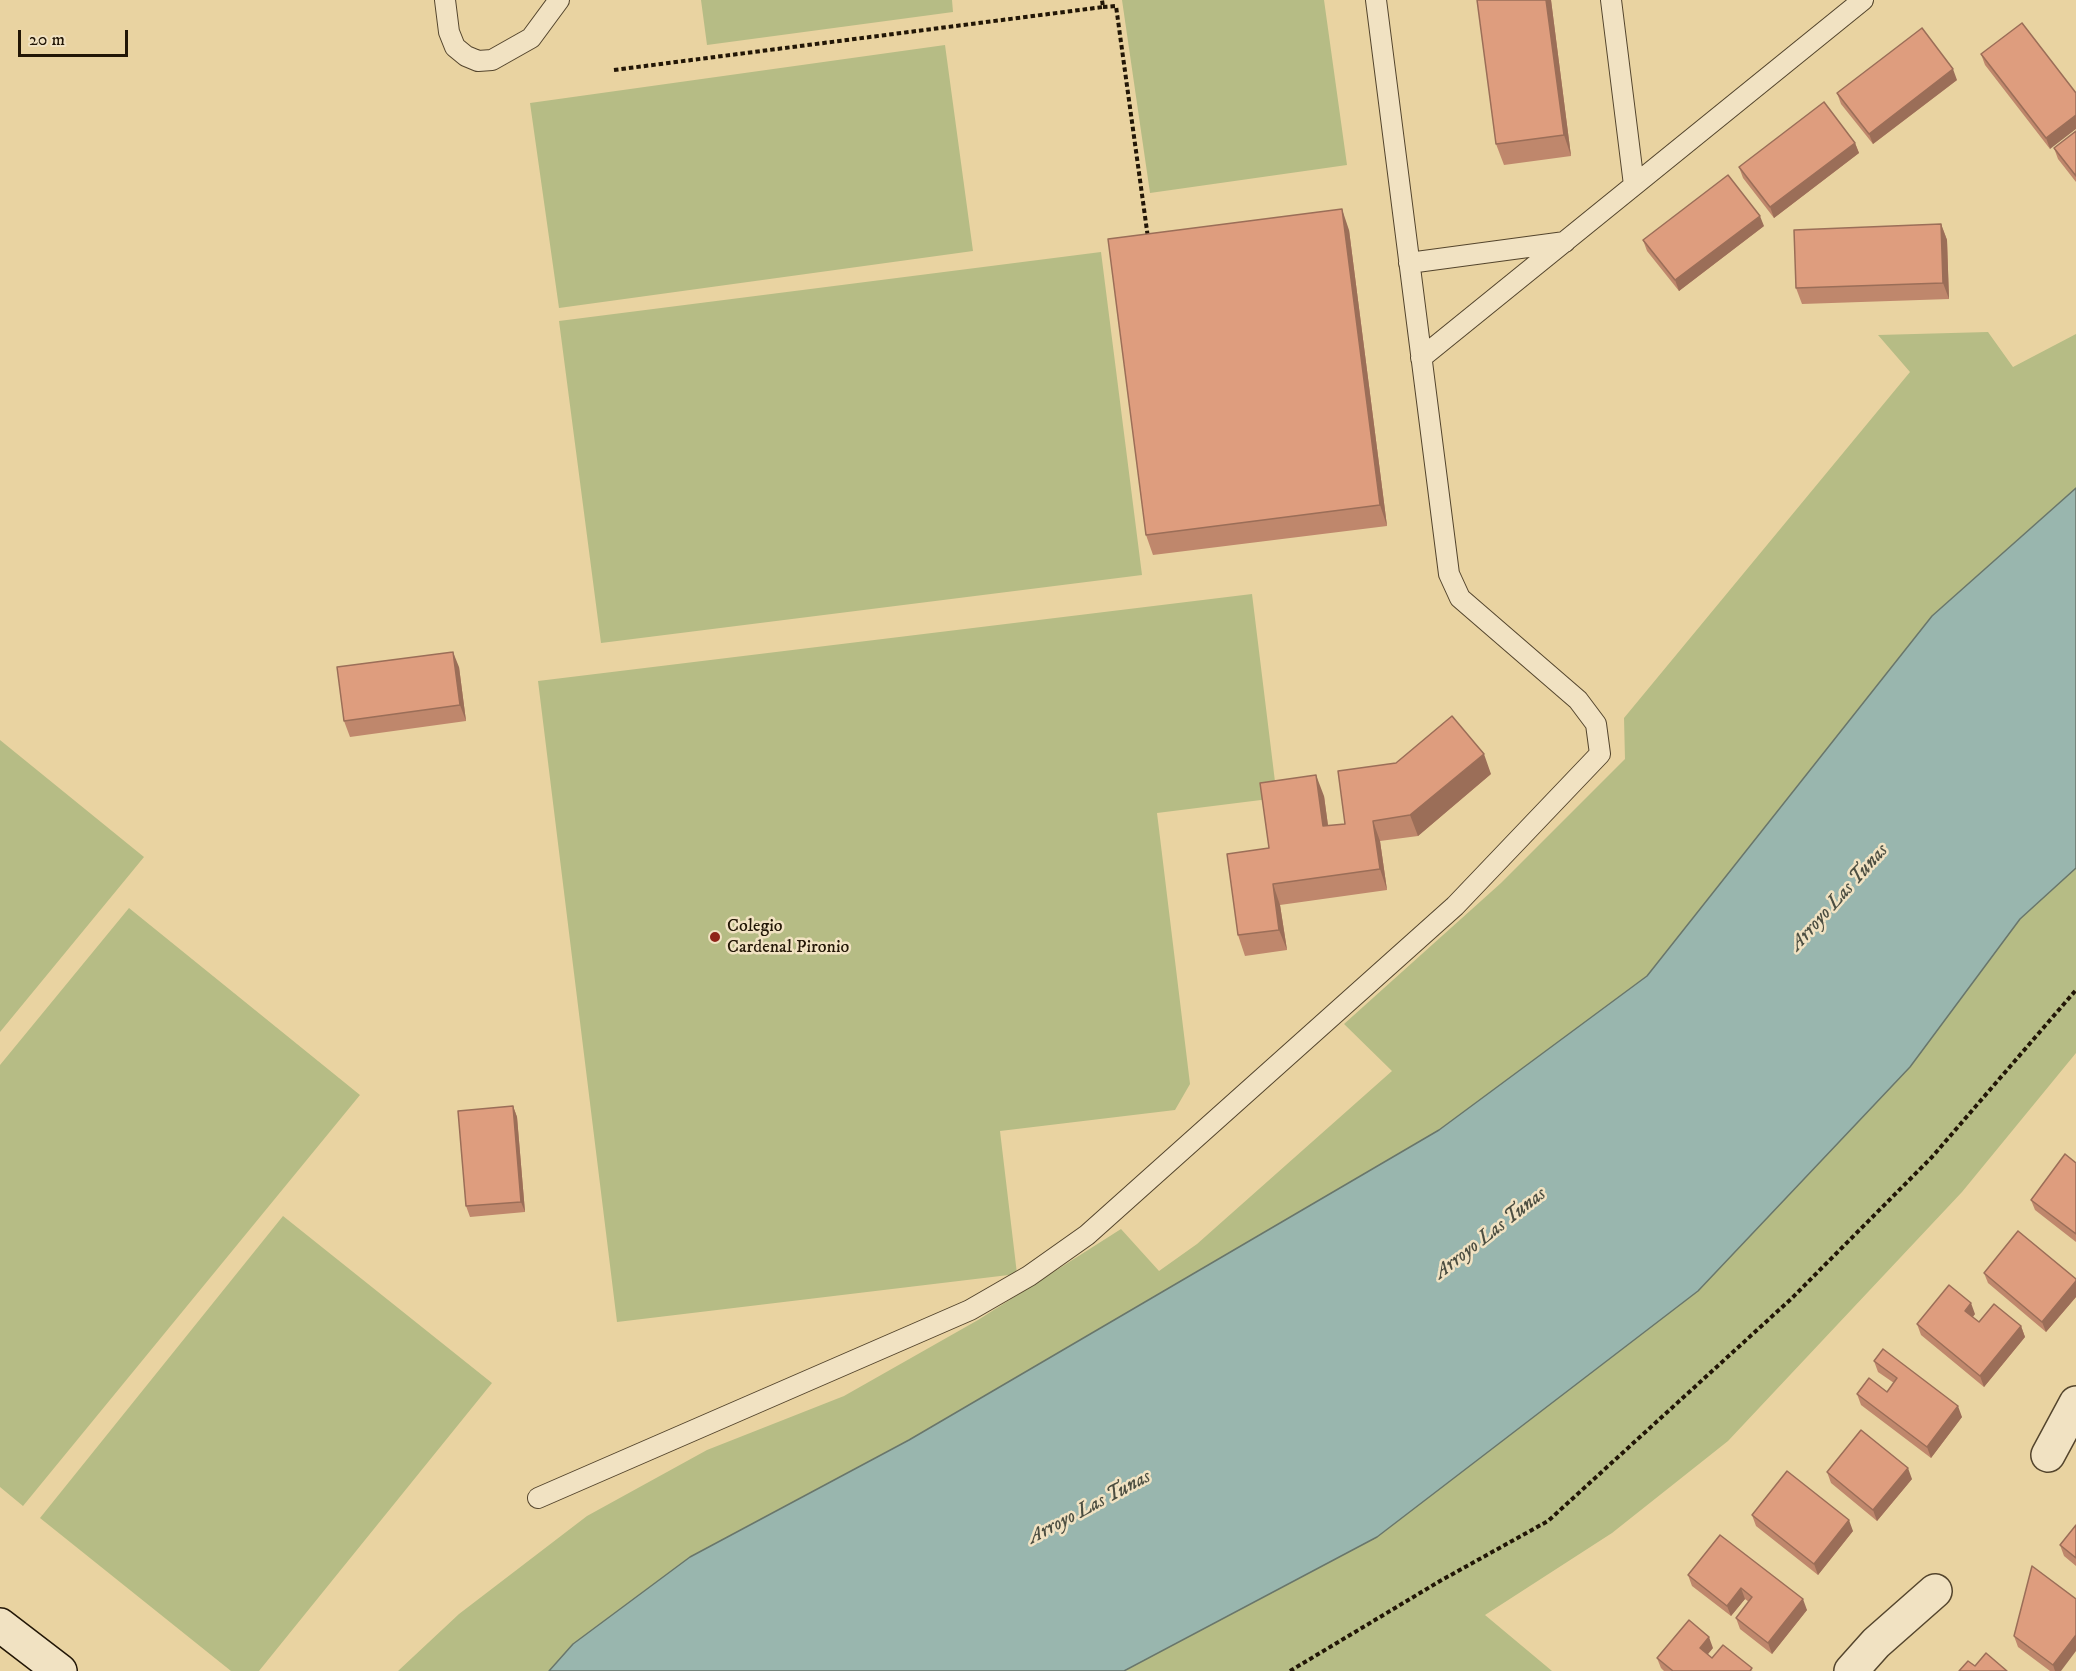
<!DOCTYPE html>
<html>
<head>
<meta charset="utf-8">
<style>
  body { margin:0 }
  #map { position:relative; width:2076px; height:1671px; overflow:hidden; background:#e9d3a1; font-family:"IM FELL DW Pica",serif }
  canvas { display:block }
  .scale { position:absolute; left:18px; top:30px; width:110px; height:27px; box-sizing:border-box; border:3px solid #221606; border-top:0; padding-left:8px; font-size:18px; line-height:21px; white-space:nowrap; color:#221606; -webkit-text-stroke:4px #f1e2c2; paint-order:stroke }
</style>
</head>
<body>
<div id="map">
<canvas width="2076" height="1671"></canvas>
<div class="scale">20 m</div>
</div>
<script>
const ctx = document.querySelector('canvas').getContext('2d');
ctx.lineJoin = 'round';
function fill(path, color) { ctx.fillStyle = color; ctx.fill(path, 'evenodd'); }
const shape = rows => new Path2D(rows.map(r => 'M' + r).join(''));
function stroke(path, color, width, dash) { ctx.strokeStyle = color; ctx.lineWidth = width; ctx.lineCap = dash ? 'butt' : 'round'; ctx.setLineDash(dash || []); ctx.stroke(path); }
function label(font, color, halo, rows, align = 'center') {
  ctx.font = font + ' "IM FELL DW Pica",serif'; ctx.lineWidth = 5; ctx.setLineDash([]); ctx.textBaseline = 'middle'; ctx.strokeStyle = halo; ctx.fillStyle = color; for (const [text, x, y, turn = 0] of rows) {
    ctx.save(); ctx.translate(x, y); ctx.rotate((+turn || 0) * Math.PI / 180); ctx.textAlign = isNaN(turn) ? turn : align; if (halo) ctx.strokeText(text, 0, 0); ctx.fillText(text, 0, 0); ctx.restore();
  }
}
fill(shape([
  [701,0,952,0,953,12,707,45],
  [1122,0,1324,0,1347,165,1150,193],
  [945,45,973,251,559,308,530,103],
  [1101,252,1142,575,601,643,559,321],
  [1988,332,2013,367,2076,334,2076,488,1932,616,1647,976,1439,1130,909,1440,690,1557,573,1644,549,1671,398,1671,459,1614,587,1516,707,1450,844,1396,978,1320,1121,1229,1159,1271,1197,1244,1392,1071,1344,1024,1501,883,1625,759,1624,718,1910,372,1878,335],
  [1252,594,1277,798,1157,813,1190,1084,1175,1110,1000,1131,1017,1274,617,1322,538,681],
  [0,740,144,857,0,1032],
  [2076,868,2076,1053,1962,1192,1728,1441,1612,1533,1485,1615,1552,1671,1124,1671,1377,1537,1698,1291,1910,1067,2020,919],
  [129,908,360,1095,23,1506,0,1487,0,1065],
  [283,1216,492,1383,259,1671,231,1671,40,1518]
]), '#b6bc85');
const water = shape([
  [2076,488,2076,868,2020,919,1910,1067,1698,1291,1377,1537,1124,1671,549,1671,573,1644,690,1557,909,1440,1439,1130,1647,976,1932,616,2076,488]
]);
fill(water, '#99b6ae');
stroke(water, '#69766b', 1.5);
const service = shape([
  [445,0,449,32,455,47,466,56,478,61,492,60,531,38,559,0],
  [1611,0,1634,185],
  [1409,263,1565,242],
  [1421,358,1863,0],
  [538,1498,970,1310,1029,1276,1087,1235,1455,906,1600,754,1596,724,1578,700,1460,598,1449,574,1376,0]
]);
const minor = shape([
  [2048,1455,2076,1403],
  [1851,1671,1876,1643,1935,1591]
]);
const secondary = shape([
  [0,1625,60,1671]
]);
stroke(service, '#54452d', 22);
stroke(minor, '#54452d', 36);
stroke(secondary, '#221606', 36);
stroke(shape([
  [1103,7,1116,6,1148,238],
  [614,70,1103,7,1102,0],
  [1290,1671,1440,1581,1548,1521,1791,1299,1932,1157,2076,990]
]), '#221606', 4, [4.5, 3]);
stroke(service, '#f1e2c2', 20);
stroke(minor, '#f1e2c2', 33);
stroke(secondary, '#f1e2c2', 33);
fill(shape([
  [1551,0,1571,156,1504,165,1496,144],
  [2022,23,2050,149,1985,65,1981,54],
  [1957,80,1873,144,1841,104,1837,93],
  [2076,131,2076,182,2058,159,2054,148],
  [1855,143,1859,153,1774,218,1743,178,1739,167],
  [1941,224,1947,240,1949,299,1802,304,1796,288],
  [1764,226,1679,291,1647,251,1643,240],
  [1349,230,1387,526,1153,555,1146,535],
  [459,667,466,721,350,737,344,721],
  [1491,774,1418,836,1380,841,1387,890,1280,905,1287,950,1245,956,1238,935,1269,848,1324,796,1328,826,1345,824],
  [513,1106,517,1117,525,1212,470,1217,466,1206],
  [2076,1163,2076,1242,2035,1210,2031,1200],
  [1984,1273,2076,1281,2076,1297,2046,1332,1988,1283],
  [1975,1314,1973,1317,1979,1322,2021,1326,2025,1337,1984,1387,1921,1335,1917,1324],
  [1874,1361,1962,1417,1931,1458,1861,1405,1857,1394,1887,1392,1894,1383,1878,1372],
  [1827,1472,1912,1479,1877,1521,1831,1483],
  [1752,1515,1853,1531,1818,1575,1756,1526],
  [2076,1525,2076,1566,2064,1556,2060,1545],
  [1720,1535,1807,1610,1772,1654,1740,1629,1736,1618,1749,1602,1745,1599,1731,1616,1692,1586,1688,1575],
  [2014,1636,2061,1671,2050,1671,2018,1647],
  [1713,1648,1707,1654,1712,1658,1753,1671,1664,1671,1661,1668,1657,1658]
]), '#bf876c');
fill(shape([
  [1546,0,1551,0,1571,156,1564,135],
  [1953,69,1957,80,1873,144,1869,134],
  [2076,115,2076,129,2050,149,2046,138],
  [1855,143,1859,153,1774,218,1770,207],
  [1342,209,1349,230,1387,526,1380,505],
  [1760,216,1764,226,1679,291,1675,280],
  [1941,224,1947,240,1949,299,1943,283],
  [453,652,459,667,466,721,460,705],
  [1484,754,1491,774,1418,836,1410,815],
  [1316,775,1324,796,1331,847,1323,826],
  [1373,821,1380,841,1387,890,1380,869],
  [1273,884,1280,905,1287,950,1279,930],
  [513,1106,517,1117,525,1212,521,1202],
  [2076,1281,2076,1297,2046,1332,2042,1322],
  [1971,1303,1975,1314,1969,1321,1965,1311],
  [2021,1326,2025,1337,1984,1387,1980,1376],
  [1958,1406,1962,1417,1931,1458,1927,1447],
  [1908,1468,1912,1479,1877,1521,1873,1510],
  [1849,1520,1853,1531,1818,1575,1814,1564],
  [1741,1588,1745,1599,1731,1616,1727,1606],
  [1803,1599,1807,1610,1772,1654,1768,1643],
  [2076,1635,2076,1651,2061,1671,2055,1671,2053,1665],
  [1709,1637,1713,1648,1704,1659,1700,1648]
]), '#9b6e58');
const building = shape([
  [1477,0,1546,0,1564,135,1496,144,1477,0],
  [2022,23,2076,93,2076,115,2046,138,1981,54,2022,23],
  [1922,28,1953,69,1869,134,1837,93,1922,28],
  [1824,102,1855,143,1770,207,1739,167,1824,102],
  [2076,131,2076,176,2054,148,2076,131],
  [1728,175,1760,216,1675,280,1643,240,1728,175],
  [1342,209,1380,505,1146,535,1108,239,1342,209],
  [1941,224,1943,283,1796,288,1794,230,1941,224],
  [453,652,460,705,344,721,337,667,453,652],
  [1452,716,1484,754,1410,815,1373,821,1380,869,1273,884,1279,930,1238,935,1227,854,1269,848,1260,783,1316,775,1323,826,1345,824,1338,771,1396,763,1452,716],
  [513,1106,521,1202,466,1206,458,1111,513,1106],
  [2065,1154,2076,1163,2076,1234,2031,1200,2065,1154],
  [2018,1231,2076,1279,2076,1281,2042,1322,1984,1273,2018,1231],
  [1949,1285,1971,1303,1965,1311,1979,1322,1994,1304,2021,1326,1980,1376,1917,1324,1949,1285],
  [1883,1349,1958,1406,1927,1447,1857,1394,1869,1378,1887,1392,1897,1378,1874,1361,1883,1349],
  [1861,1430,1908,1468,1873,1510,1827,1472,1861,1430],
  [1787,1471,1849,1520,1814,1564,1752,1515,1787,1471],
  [2076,1525,2076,1558,2060,1545,2076,1525],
  [1720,1535,1803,1599,1768,1643,1736,1618,1752,1597,1741,1588,1727,1606,1688,1575,1720,1535],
  [2032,1566,2076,1599,2076,1635,2053,1665,2014,1636,2032,1566],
  [1689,1620,1709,1637,1700,1648,1712,1658,1723,1645,1752,1668,1750,1671,1673,1671,1657,1658,1689,1620],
  [1986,1653,2007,1671,1959,1671,1968,1661,1975,1666,1986,1653]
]);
fill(building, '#de9d7e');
stroke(building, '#9b6e58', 1.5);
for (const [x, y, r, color] of [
  [715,937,6,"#8f2418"]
]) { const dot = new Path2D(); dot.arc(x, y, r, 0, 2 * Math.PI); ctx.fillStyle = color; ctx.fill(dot); stroke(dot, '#f1e2c2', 2); }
label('18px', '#221606', '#f1e2c2', [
  ["Colegio",727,927],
  ["Cardenal Pironio",727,948]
], 'left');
label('italic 20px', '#4c4e41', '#f1e2c2', [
  ["Arroyo Las Tunas",1840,898,-48],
  ["Arroyo Las Tunas",1491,1234,-38],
  ["Arroyo Las Tunas",1090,1508,-28]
]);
</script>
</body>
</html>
